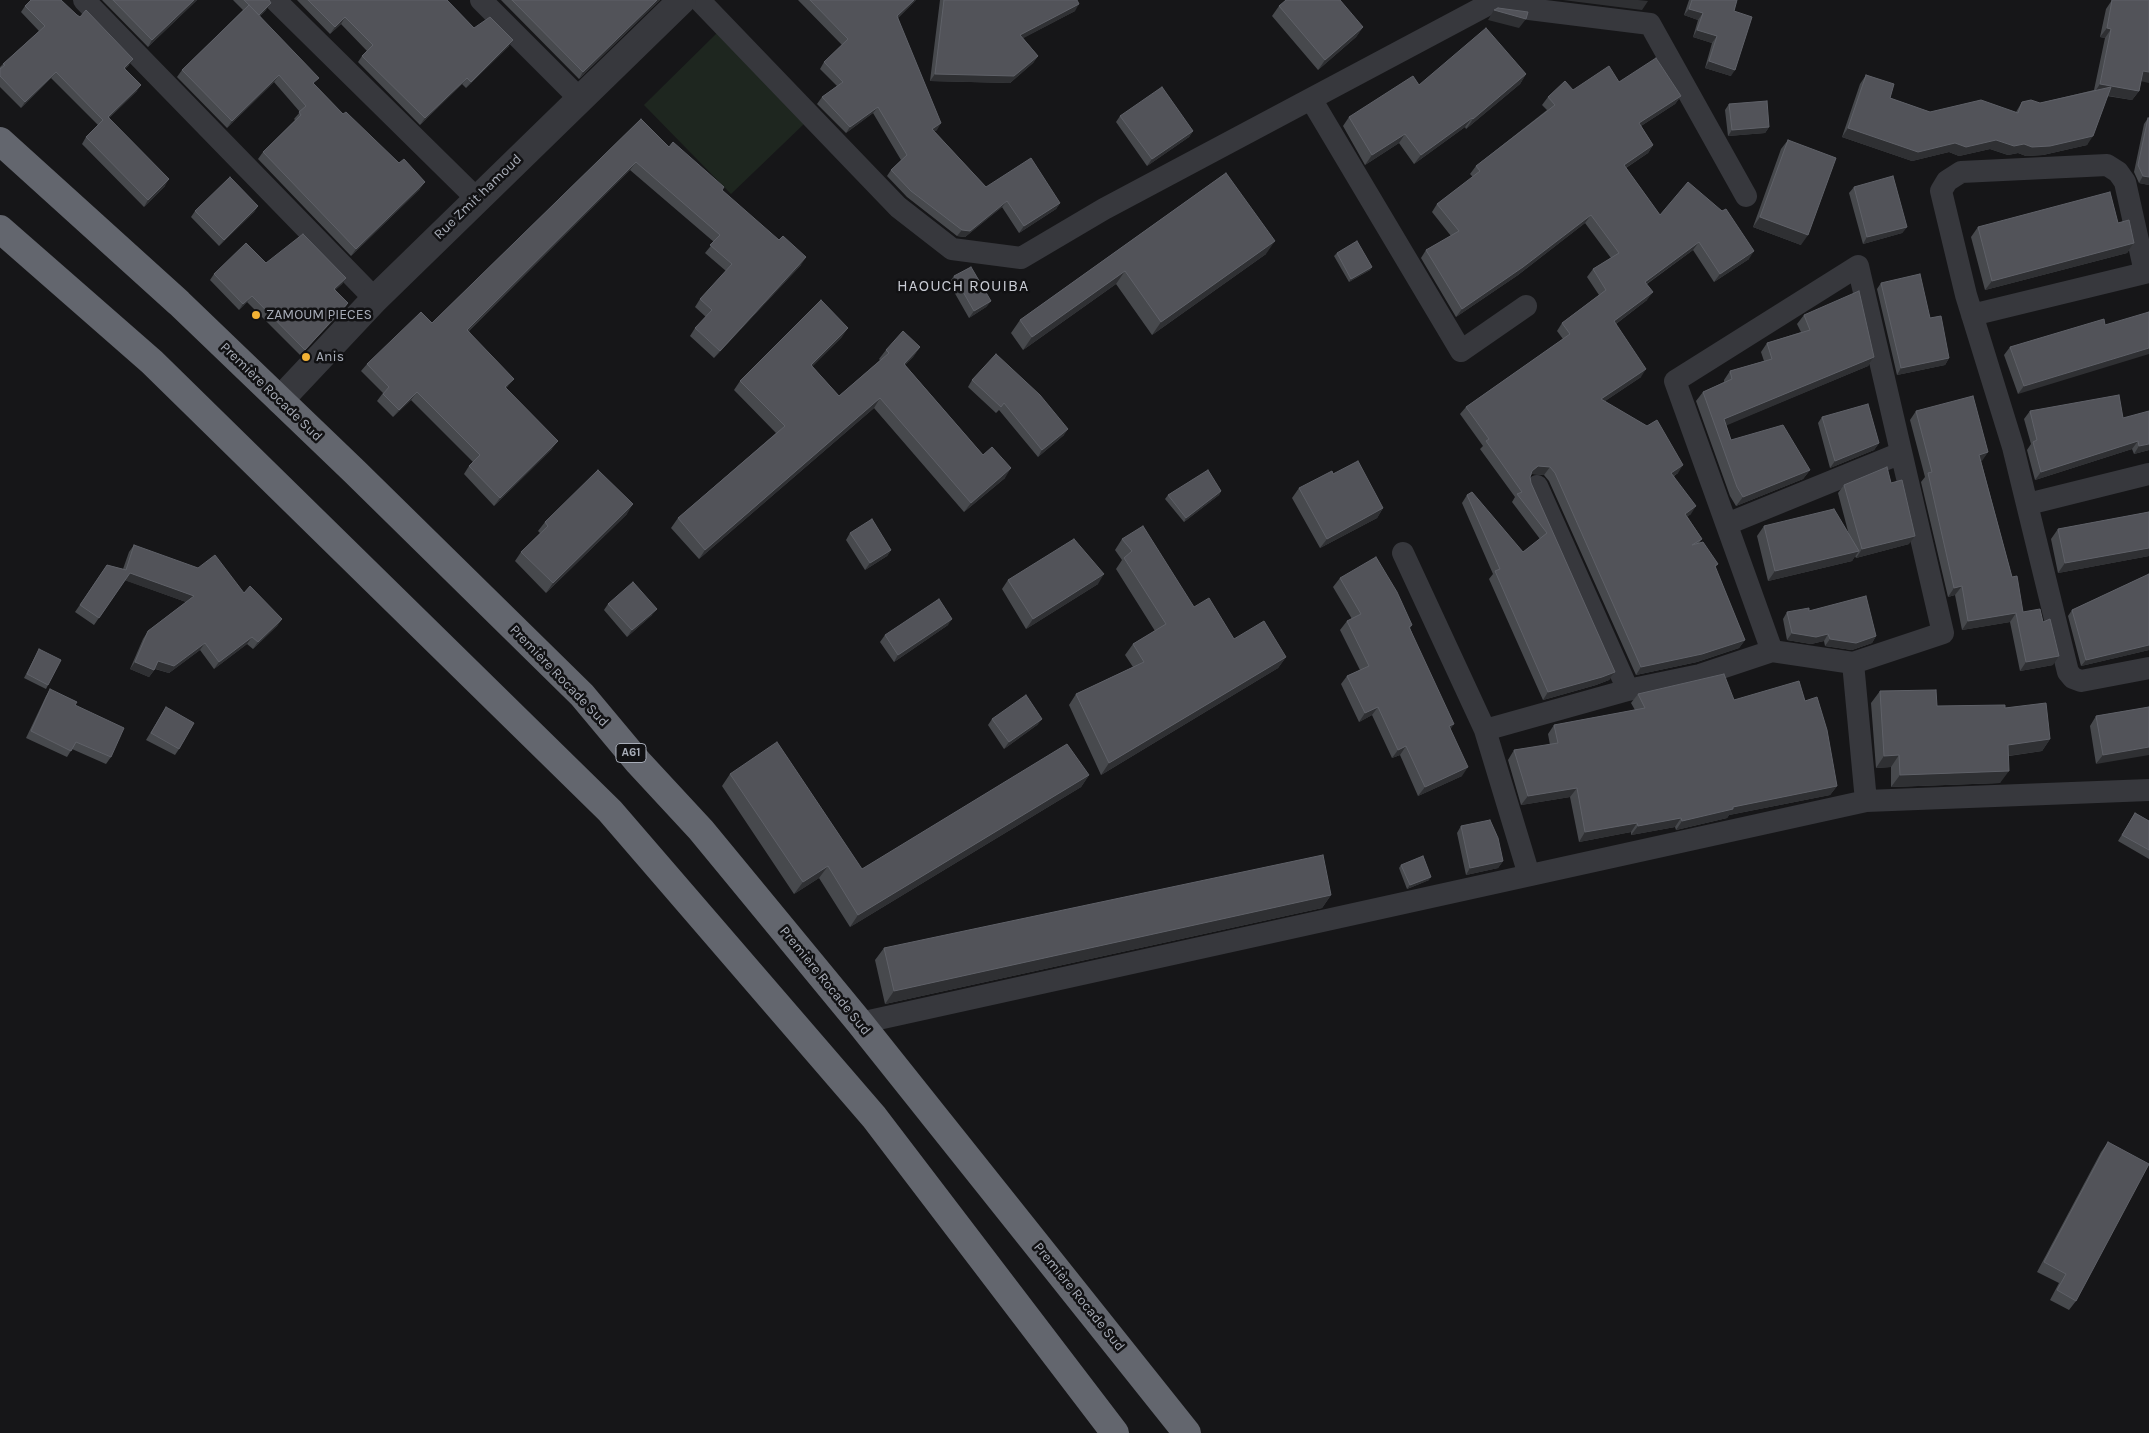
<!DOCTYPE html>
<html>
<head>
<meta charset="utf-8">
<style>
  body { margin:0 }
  canvas { display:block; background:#161618 }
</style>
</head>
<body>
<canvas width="2149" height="1433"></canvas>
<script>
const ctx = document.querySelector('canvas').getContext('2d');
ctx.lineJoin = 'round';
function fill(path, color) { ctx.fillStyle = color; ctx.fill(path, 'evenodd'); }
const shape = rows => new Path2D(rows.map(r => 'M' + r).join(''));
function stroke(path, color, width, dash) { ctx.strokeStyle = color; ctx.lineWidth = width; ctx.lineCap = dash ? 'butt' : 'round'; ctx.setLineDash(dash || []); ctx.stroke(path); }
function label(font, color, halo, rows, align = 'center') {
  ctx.font = font + ' Karla,sans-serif'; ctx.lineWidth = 5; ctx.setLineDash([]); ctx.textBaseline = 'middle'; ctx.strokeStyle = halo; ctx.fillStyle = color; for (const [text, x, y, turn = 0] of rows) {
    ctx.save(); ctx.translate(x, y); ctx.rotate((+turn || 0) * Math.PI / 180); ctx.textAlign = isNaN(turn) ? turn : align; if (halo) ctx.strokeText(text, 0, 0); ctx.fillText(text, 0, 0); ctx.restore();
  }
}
fill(shape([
  [718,32,806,122,731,194,644,105]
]), '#1e261f');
stroke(shape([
  [84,0,375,299],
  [275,0,476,198],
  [481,0,579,98],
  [699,0,898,207,952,249,1021,258,1104,209,1489,4,1650,24,1746,196],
  [1311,99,1461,351,1526,306],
  [2145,272,2125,182,2118,172,2107,165,1961,172,1947,181,1941,191,1966,295,2013,447,2068,672,2073,678,2081,681,2149,668],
  [1972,315,2149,272],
  [2028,504,2149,474],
  [1727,524,1901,453],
  [1403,553,1485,730],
  [1772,651,1853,663],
  [1628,690,1700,675,1772,651,1675,381,1858,266,1943,633,1853,663,1866,801],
  [1529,875,1485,730,1628,690,1537,486],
  [860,1023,1866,801,2149,790]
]), '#37383d', 22);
stroke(shape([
  [280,400,375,299,682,0]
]), '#37383d', 28);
stroke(shape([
  [0,141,179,303,355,472,582,695,638,762,701,830,860,1023,1187,1433],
  [0,229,152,362,610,811,874,1117,1115,1433]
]), '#63666e', 28);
fill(shape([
  [102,0,197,0,148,47],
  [233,0,269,0,266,10,260,16,315,85,343,114,420,189,351,256,258,159,263,152,295,120,294,119,300,112,274,82,227,128,177,77,182,70,243,10],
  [297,0,447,0,474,28,509,46,466,88,462,84,420,125,358,62,362,56,367,51,341,24,330,34],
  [501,0,660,0,579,79],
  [798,0,916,0,898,18,937,130,934,131,986,187,1060,203,1056,209,1019,233,1002,207,965,237,957,236,907,197,887,176,891,170,901,160,873,113,846,133,817,104,822,97,837,86,820,69,824,62,842,45],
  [940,0,1077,0,1075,11,1023,38,1038,56,1033,63,1010,83,930,81],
  [1689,0,1736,0,1734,11,1731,76,1705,68,1712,43,1693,37,1698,20,1684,15],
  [2112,0,2141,81,2139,91,2132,100,2107,96,2087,145,2043,155,2026,156,2018,153,2008,155,1990,149,1959,156,1949,152,1912,161,1842,137,1860,84,1866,75,1890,98,1930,112,2016,112,2022,102,2040,103,2094,90,2105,38,2100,37,2106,9],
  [25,6,77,15,129,65,125,69,137,91,109,118,165,186,144,207,82,144,86,137,98,125,51,78,21,108,0,87,0,67,3,64,39,31,21,12],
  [1279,6,1363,27,1356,37,1318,70,1272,16],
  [1526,74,1520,84,1466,129,1465,127,1414,164,1399,143,1365,165,1343,126,1349,117,1419,85],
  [1619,82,1681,96,1675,104,1641,126,1653,145,1648,153,1626,168,1660,215,1749,259,1714,282,1693,250,1647,284,1647,300,1616,324,1641,377,1605,401,1678,473,1674,476,1691,514,1687,516,1702,539,1699,543,1718,564,1715,567,1745,640,1739,648,1697,662,1636,675,1549,481,1544,475,1532,474,1530,477,1531,483,1615,672,1609,680,1596,685,1543,700,1489,579,1493,574,1462,503,1467,495,1523,552,1540,539,1512,502,1515,497,1480,449,1483,446,1460,414,1466,407,1563,339,1557,331,1562,323,1599,295,1587,277,1593,269,1611,258,1585,223,1518,275,1456,317,1421,258,1426,250,1451,236,1432,212,1437,204,1473,177,1470,174,1476,166,1547,110,1542,105,1548,97,1573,90],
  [1729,104,1769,127,1765,133,1728,136,1725,110],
  [1120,116,1193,131,1189,137,1147,166,1116,122],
  [2148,118,2149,185,2139,183,2134,172,2144,124],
  [641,119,669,147,722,190,801,265,714,358,690,336,695,328,706,317,695,307,700,299,726,271,705,253,714,242,630,170,469,331,508,386,506,388,552,449,494,506,464,474,469,466,473,462,411,400,393,417,377,401,383,393,361,371,367,364,432,323],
  [1788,140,1801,245,1753,227,1781,149],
  [1226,173,1266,254,1152,335,1116,284,1023,350,1011,333,1020,320],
  [1854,187,1907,227,1902,233,1863,244,1849,193],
  [258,206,254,212,219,246,191,217,195,211],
  [2118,223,2134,243,2127,253,1985,290,1971,237,1978,227],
  [1337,253,1372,267,1370,270,1349,282,1334,256],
  [266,263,346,278,342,284,335,290,348,303,344,309,300,355,247,302,239,310,210,280,214,274],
  [954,276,991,301,986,307,969,318,949,283],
  [1881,283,1930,318,1949,358,1945,365,1897,375,1877,289],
  [1804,315,1874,357,1868,366,1726,425,1731,440,1810,470,1803,479,1736,506,1730,496,1696,401,1703,392,1724,382,1724,380,1730,371,1764,361,1761,352,1767,343,1801,332,1797,324],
  [2105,325,2018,394,2004,355,2010,347],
  [842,337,812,366,839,396,880,360,879,359,886,350,920,347,913,357,905,365,983,455,1005,478,964,512,874,408,699,559,671,528,678,518,776,433,734,390,740,381],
  [972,380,1064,435,1038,457,999,410,996,413,968,387],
  [1916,411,1988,452,1981,461,2012,577,2023,612,2053,665,2020,671,2010,622,1962,630,1955,595,1948,597,1921,482,1925,477,1910,420],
  [2030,411,2123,418,2149,450,2134,454,2132,449,2035,480,2027,450,2031,444,2024,419],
  [1822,417,1879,443,1874,450,1830,468,1818,423],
  [1844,485,1909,544,1856,558,1855,556,1852,561,1768,581,1757,536,1764,526,1849,535,1838,493],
  [1299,488,1383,508,1377,518,1320,548,1292,498],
  [1221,491,1219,495,1184,522,1165,499,1168,495],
  [2149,512,2149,556,2058,573,2051,539,2058,529],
  [627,514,546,593,515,561,521,552,540,533,538,531,545,522],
  [850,533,891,550,887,556,865,570,846,540],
  [1122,539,1194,607,1234,639,1286,657,1278,668,1101,775,1069,705,1076,694,1133,667,1125,655,1133,644,1155,631,1116,569,1122,560,1115,550],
  [134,545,244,593,282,619,277,626,253,649,247,644,214,669,200,650,169,673,155,669,149,677,130,669,143,639,148,631,186,602,125,580,94,625,75,612,107,565,123,569,129,552],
  [2149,574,2149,650,2081,666,2068,616,2072,610],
  [1340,578,1412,625,1410,628,1450,730,1462,776,1418,796,1400,755,1392,758,1372,715,1359,722,1341,684,1347,676,1360,670,1340,630,1347,621,1352,619,1333,587],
  [1008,580,1098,584,1026,629,1002,589],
  [608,604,652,615,627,637,604,610],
  [1809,611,1876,636,1872,643,1852,650,1825,646,1824,641,1811,644,1787,640,1783,619,1787,612],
  [948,625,894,662,880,642,885,635],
  [39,649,48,685,46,689,24,678],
  [50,689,75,705,111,757,106,764,72,749,67,757,26,738,46,696],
  [1880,691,1937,706,2005,708,2050,739,2042,751,2009,756,2000,783,1891,787,1891,767,1876,768,1871,703],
  [1638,694,1734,700,1805,701,1837,786,1830,795,1729,815,1727,818,1676,830,1675,827,1631,835,1631,832,1579,842,1570,797,1521,805,1508,760,1514,750,1550,745,1548,734,1554,725,1635,710,1631,703],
  [166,707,179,749,175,755,146,740],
  [2149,707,2096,764,2090,726,2096,716],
  [992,719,1042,719,1037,725,1004,749,988,725],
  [730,774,862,869,1089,775,1081,787,850,927,819,878,794,894,722,786],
  [2135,813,2149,821,2149,859,2118,841],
  [1461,826,1503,861,1498,868,1466,875,1457,833],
  [1401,865,1429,880,1407,889,1399,868],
  [1331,895,1322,908,885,1004,875,960,884,948],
  [2108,1142,2076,1301,2069,1310,2050,1300,2059,1283,2037,1272,2101,1152]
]), '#47494d');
fill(shape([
  [194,0,197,0,148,47,152,40],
  [657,0,660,0,579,79,583,72],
  [914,0,916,0,892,23,897,16],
  [1563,0,1638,0,1648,1,1642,10],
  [271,3,266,10,254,22,259,15],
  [1079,4,1075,11,1016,42,1020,35],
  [1689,9,1703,13,1698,20,1684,15],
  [1494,10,1526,19,1519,28,1488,20],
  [345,17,341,24,330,34,335,27],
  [1363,27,1356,37,1318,70,1325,60],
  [2107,28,2111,29,2105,38,2100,37],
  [1697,30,1717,36,1712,43,1693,37],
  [513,40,509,46,466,88,471,82],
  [1038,56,1033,63,1010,83,930,81,935,74],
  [133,59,129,65,120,74,124,68],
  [1709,61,1735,70,1731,76,1705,68],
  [2143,71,2149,72,2149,83,2136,80],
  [56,72,51,78,21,108,25,102],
  [1526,74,1520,84,1466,129,1473,119],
  [279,75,274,82,227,128,232,121],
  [467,78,462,84,420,125,425,118],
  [2100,84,2139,91,2132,100,2094,93],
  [141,85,137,91,104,123,108,117],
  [1681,96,1675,104,1633,131,1639,123],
  [878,107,873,113,846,133,850,127],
  [1472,118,1465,127,1414,164,1421,155],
  [941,123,937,130,927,136,932,129],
  [1769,127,1765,133,1728,136,1732,130],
  [1848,128,1955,143,1996,140,2024,144,2093,136,2087,145,2043,155,2026,156,2018,153,2008,155,1990,149,1959,156,1949,152,1912,161,1842,137],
  [1193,131,1189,137,1147,166,1152,159],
  [1405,134,1399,143,1365,165,1372,155],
  [1653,145,1648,153,1618,173,1624,165],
  [636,162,630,170,462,337,467,330],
  [2143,176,2149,177,2149,185,2139,183],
  [169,179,165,186,144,207,148,200],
  [425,182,420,189,351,256,356,249],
  [1007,201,1002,207,965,237,957,236,962,230],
  [1060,203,1056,209,1019,233,1024,226],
  [258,206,254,212,219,246,224,240],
  [1591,215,1585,223,1518,275,1456,317,1462,309],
  [1760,217,1808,235,1801,245,1753,227],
  [1907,227,1902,233,1863,244,1867,237],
  [1275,241,1266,254,1152,335,1161,322],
  [1699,242,1693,250,1639,289,1645,282],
  [2134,243,2127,253,1985,290,1992,281],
  [1754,251,1749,259,1714,282,1720,274],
  [806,257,801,265,714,358,720,351],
  [1372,267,1370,270,1349,282,1351,279],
  [1125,271,1116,284,1023,350,1032,337],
  [346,278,342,284,330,295,334,289],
  [1653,292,1647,300,1609,329,1614,321],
  [252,296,247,302,239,310,243,304],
  [991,301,986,307,969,318,974,311],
  [348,303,344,309,300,355,305,350],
  [848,328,842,337,805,374,811,365],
  [920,347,913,357,897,373,904,364],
  [2149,348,2149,354,2018,394,2024,386],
  [1874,357,1868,366,1718,429,1724,419],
  [1949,358,1945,365,1897,375,1901,368],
  [1646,369,1641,377,1596,407,1601,399],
  [514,379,508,386,499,395,505,387],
  [417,392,411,400,393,417,399,410],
  [880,398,874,408,699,559,705,550],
  [1068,429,1064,435,1038,457,1042,450],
  [558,441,552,449,494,506,500,498],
  [2138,441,2132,449,2035,480,2041,472],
  [1879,443,1874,450,1830,468,1835,461],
  [2149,444,2149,450,2134,454,2139,446],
  [1988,452,1982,461,1973,464,1979,455],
  [1683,465,1678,473,1666,480,1671,473],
  [1538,466,1550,467,1544,475,1532,474,1526,479,1532,471],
  [1011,468,1005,478,964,512,971,503],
  [1810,470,1803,479,1736,506,1743,497],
  [1221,491,1219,495,1184,522,1186,518],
  [633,504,627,514,546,593,553,583],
  [1696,506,1691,514,1680,522,1685,514],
  [1383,508,1377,518,1320,548,1327,539],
  [1915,536,1909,544,1856,558,1862,549],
  [2149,548,2149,556,2058,573,2065,563],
  [891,550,887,556,865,570,870,563],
  [1859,551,1852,561,1768,581,1775,571],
  [130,573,194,596,189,603,124,580],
  [1104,574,1098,584,1026,629,1033,619],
  [1962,586,1955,595,1948,597,1954,588],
  [657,609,652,615,627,637,632,630],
  [2016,613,2010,622,1962,630,1968,621],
  [282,619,277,626,253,649,258,642],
  [952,619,948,625,894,662,898,655],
  [1792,633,1828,634,1824,641,1811,644,1787,640],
  [1876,636,1872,643,1852,650,1825,646,1830,639],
  [252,637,247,644,214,669,219,662],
  [1745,640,1739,648,1697,662,1636,675,1641,667],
  [205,643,200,650,169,673,153,668,158,661],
  [2149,645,2149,650,2081,666,2086,660],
  [2059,656,2053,665,2020,671,2026,662],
  [1286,657,1278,668,1101,775,1109,763],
  [135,662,154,670,149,677,130,669],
  [1615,672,1609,680,1596,685,1543,700,1548,692],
  [1378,707,1372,715,1359,722,1365,713],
  [1042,719,1037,725,1004,749,1009,742],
  [1454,724,1448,733,1449,726],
  [2050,739,2042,751,2000,757,2008,745],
  [1406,746,1400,755,1392,758,1398,750],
  [2149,747,2149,755,2096,764,2103,755],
  [1899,755,1891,767,1876,768,1884,756],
  [1468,767,1462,776,1418,796,1425,787],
  [2009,771,2000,783,1891,787,1900,775],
  [1089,775,1081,787,850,927,858,915],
  [1837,786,1830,795,1729,815,1727,818,1676,830,1682,821,1733,807],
  [1577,788,1570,797,1521,805,1528,796],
  [1681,818,1675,827,1631,835,1638,826],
  [1637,823,1631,832,1579,842,1585,832],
  [1503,861,1498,868,1466,875,1470,868],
  [828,866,819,878,794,894,803,882],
  [1431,877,1429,880,1407,889,1410,885],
  [1331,895,1322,908,885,1004,894,991]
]), '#2f3033');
const building = shape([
  [31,0,61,0,77,15,80,17,86,10,133,59,124,68,141,85,108,117,169,179,148,200,86,137,103,120,56,72,25,102,0,76,0,69,5,65,3,64,45,26,25,6,31,0],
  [113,0,194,0,152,40,113,0],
  [244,0,269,0,271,3,259,15,244,0],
  [308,0,447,0,474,28,490,17,513,40,471,82,467,78,425,118,362,56,373,45,345,17,335,27,308,0],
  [512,0,657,0,583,72,512,0],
  [810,0,914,0,897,16,941,123,932,129,986,187,1031,158,1060,203,1024,226,1007,201,970,231,962,230,911,191,891,170,907,155,878,107,850,127,822,97,843,82,824,62,848,39,810,0],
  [944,0,1077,0,1079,4,1020,35,1038,56,1014,76,935,74,944,0],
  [1286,0,1340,0,1363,27,1325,60,1279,6,1286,0],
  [1692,0,1737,0,1734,11,1752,17,1735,70,1709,61,1717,36,1697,30,1703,13,1689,9,1692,0],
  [2112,0,2149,0,2149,72,2143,71,2139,91,2100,84,2111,29,2107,28,2112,0],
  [249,5,319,78,313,83,343,114,346,112,399,163,404,159,425,182,356,249,263,152,301,115,299,112,306,106,279,75,232,121,182,70,249,5],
  [1498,8,1528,12,1526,19,1494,10,1498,8],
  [1486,28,1526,74,1473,119,1472,118,1421,155,1405,134,1372,155,1349,117,1413,76,1419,85,1486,28],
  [1656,58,1681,96,1639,123,1653,145,1624,165,1660,215,1688,182,1722,211,1726,209,1754,251,1720,274,1699,242,1645,282,1653,292,1614,321,1646,369,1601,399,1647,426,1657,420,1683,465,1671,473,1696,506,1685,514,1702,539,1692,545,1703,542,1718,564,1715,566,1745,640,1702,654,1641,667,1555,473,1550,467,1538,466,1532,471,1530,477,1531,483,1615,672,1602,677,1548,692,1495,571,1500,569,1467,495,1472,492,1523,552,1547,533,1517,494,1522,492,1486,441,1489,439,1466,407,1570,334,1562,323,1606,290,1593,269,1619,253,1591,215,1523,267,1462,309,1426,250,1459,231,1437,204,1480,171,1476,166,1555,105,1548,97,1565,81,1573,90,1609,66,1619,82,1656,58],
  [1866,75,1894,84,1890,98,1930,112,1981,100,2018,113,2022,102,2031,100,2040,103,2111,87,2093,136,2050,146,2032,147,2024,144,2014,146,1996,140,1966,147,1955,143,1918,152,1848,128,1866,75],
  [1162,87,1193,131,1152,159,1120,116,1162,87],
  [1767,101,1769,127,1732,130,1729,104,1767,101],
  [2148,118,2149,118,2149,177,2143,176,2138,165,2148,118],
  [641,119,669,147,673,142,724,187,722,190,779,240,783,236,806,257,720,351,695,328,712,310,700,299,732,264,710,245,720,235,636,162,467,330,514,379,505,387,558,441,500,498,469,466,480,455,417,392,399,410,383,394,389,387,367,364,421,312,432,323,641,119],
  [1788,140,1836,158,1808,235,1760,217,1788,140],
  [1226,173,1275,241,1161,322,1125,271,1032,337,1020,320,1226,173],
  [1893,176,1907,227,1867,237,1854,187,1893,176],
  [230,177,258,206,224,240,195,211,230,177],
  [2110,192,2118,223,2129,220,2134,243,1992,281,1978,227,2110,192],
  [303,234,346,278,334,289,348,303,305,350,252,296,243,304,214,274,246,243,266,263,303,234],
  [1357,241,1372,267,1351,279,1337,253,1357,241],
  [971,267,991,301,974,311,954,276,971,267],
  [1920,274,1930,318,1941,316,1949,358,1901,368,1881,283,1920,274],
  [1859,291,1874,357,1724,419,1731,440,1783,425,1810,470,1743,497,1737,487,1703,392,1732,379,1730,371,1772,359,1767,343,1810,330,1804,315,1859,291],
  [821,300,848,328,811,365,839,396,889,353,886,350,903,331,920,347,904,364,983,455,992,447,1011,468,971,503,880,398,705,550,678,518,785,426,740,381,821,300],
  [2149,312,2149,348,2024,386,2010,347,2104,319,2105,325,2149,312],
  [996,354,1040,395,1068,429,1042,450,1004,403,1001,407,972,380,996,354],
  [2119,395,2123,418,2149,411,2149,444,2139,446,2138,441,2041,472,2033,442,2037,440,2030,411,2119,395],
  [1973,396,1988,452,1979,455,2012,577,2017,576,2023,612,2040,609,2043,622,2050,619,2059,656,2026,662,2016,613,1968,621,1962,586,1954,588,1928,473,1932,472,1916,411,1973,396],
  [1868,404,1879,443,1835,461,1822,417,1868,404],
  [1358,461,1383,508,1327,539,1299,488,1332,471,1333,474,1358,461],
  [1887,467,1891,483,1902,480,1915,536,1862,549,1844,485,1887,467],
  [598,470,633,504,553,583,521,552,548,526,545,522,598,470],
  [1208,470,1221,491,1186,518,1168,495,1208,470],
  [1834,509,1859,551,1775,571,1764,526,1834,509],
  [2149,512,2149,548,2065,563,2058,529,2149,512],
  [872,519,891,550,870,563,850,533,872,519],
  [1143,526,1194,607,1209,598,1234,639,1264,621,1286,657,1109,763,1076,694,1144,662,1133,644,1166,624,1124,558,1132,551,1122,539,1143,526],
  [1074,539,1104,574,1033,619,1008,580,1074,539],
  [134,545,198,568,215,555,244,593,250,586,282,619,258,642,252,637,219,662,205,643,174,666,158,661,154,670,135,662,148,631,194,596,130,573,99,618,80,605,107,565,126,570,134,545],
  [1376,557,1397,592,1412,625,1409,627,1454,724,1449,726,1468,767,1425,787,1406,746,1398,750,1378,707,1365,713,1347,676,1369,666,1347,621,1361,614,1340,578,1376,557],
  [2149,574,2149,645,2086,660,2072,610,2149,574],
  [633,582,657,609,632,630,608,604,633,582],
  [1866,596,1876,636,1856,643,1830,639,1828,634,1816,637,1792,633,1787,612,1809,608,1809,611,1866,596],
  [939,599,952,619,898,655,885,635,939,599],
  [39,649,61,660,48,685,27,674,39,649],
  [1724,674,1734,700,1799,681,1805,701,1817,697,1827,730,1837,786,1733,807,1733,809,1682,821,1681,818,1638,826,1637,823,1585,832,1577,788,1528,796,1514,750,1558,743,1554,725,1645,708,1638,694,1724,674],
  [50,689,77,702,75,705,124,728,111,757,76,742,71,751,31,731,50,689],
  [1936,690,1937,706,2005,705,2005,708,2046,703,2050,739,2008,745,2009,771,1900,775,1899,755,1884,756,1880,691,1936,690],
  [1026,695,1042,719,1009,742,992,719,1026,695],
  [166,707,194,723,179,749,151,733,166,707],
  [2149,707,2149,747,2103,755,2096,716,2149,707],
  [777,742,862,869,1067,744,1089,775,858,915,828,866,803,882,730,774,777,742],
  [2135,813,2149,821,2149,850,2122,835,2135,813],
  [1490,820,1498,838,1503,861,1470,868,1461,826,1490,820],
  [1323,855,1331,895,894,991,884,948,1323,855],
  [1423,856,1431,877,1410,885,1401,865,1423,856],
  [2108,1142,2149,1164,2076,1301,2057,1290,2066,1274,2044,1262,2108,1142]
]);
fill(building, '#525359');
stroke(building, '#5f6168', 1);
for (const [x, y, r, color] of [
  [256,315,5,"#f2b134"],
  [306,357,5,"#f2b134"]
]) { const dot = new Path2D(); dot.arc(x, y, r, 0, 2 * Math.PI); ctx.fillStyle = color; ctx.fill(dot); stroke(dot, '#111113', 2); }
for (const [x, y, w] of [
  [631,753,30]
]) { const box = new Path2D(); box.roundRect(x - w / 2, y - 9.5, w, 19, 4); ctx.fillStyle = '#111113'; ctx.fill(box); stroke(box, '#a8adb8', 1); }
label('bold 12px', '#a8adb8', null, [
  ["A61",631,753]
]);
label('14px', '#a8adb8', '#111113', [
  ["Rue Zmit hamoud",478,197,-44],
  ["Première Rocade Sud",271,392,44],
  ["Première Rocade Sud",559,676,46],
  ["Première Rocade Sud",825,981,51],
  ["Première Rocade Sud",1079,1297,51]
]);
label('14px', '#a8adb8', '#111113', [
  ["ZAMOUM PIECES",266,315],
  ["Anis",316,357]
], 'left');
ctx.letterSpacing = '1px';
label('16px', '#c9ccd4', '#111113', [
  ["HAOUCH ROUIBA",963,286]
]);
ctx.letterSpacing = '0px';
</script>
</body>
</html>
